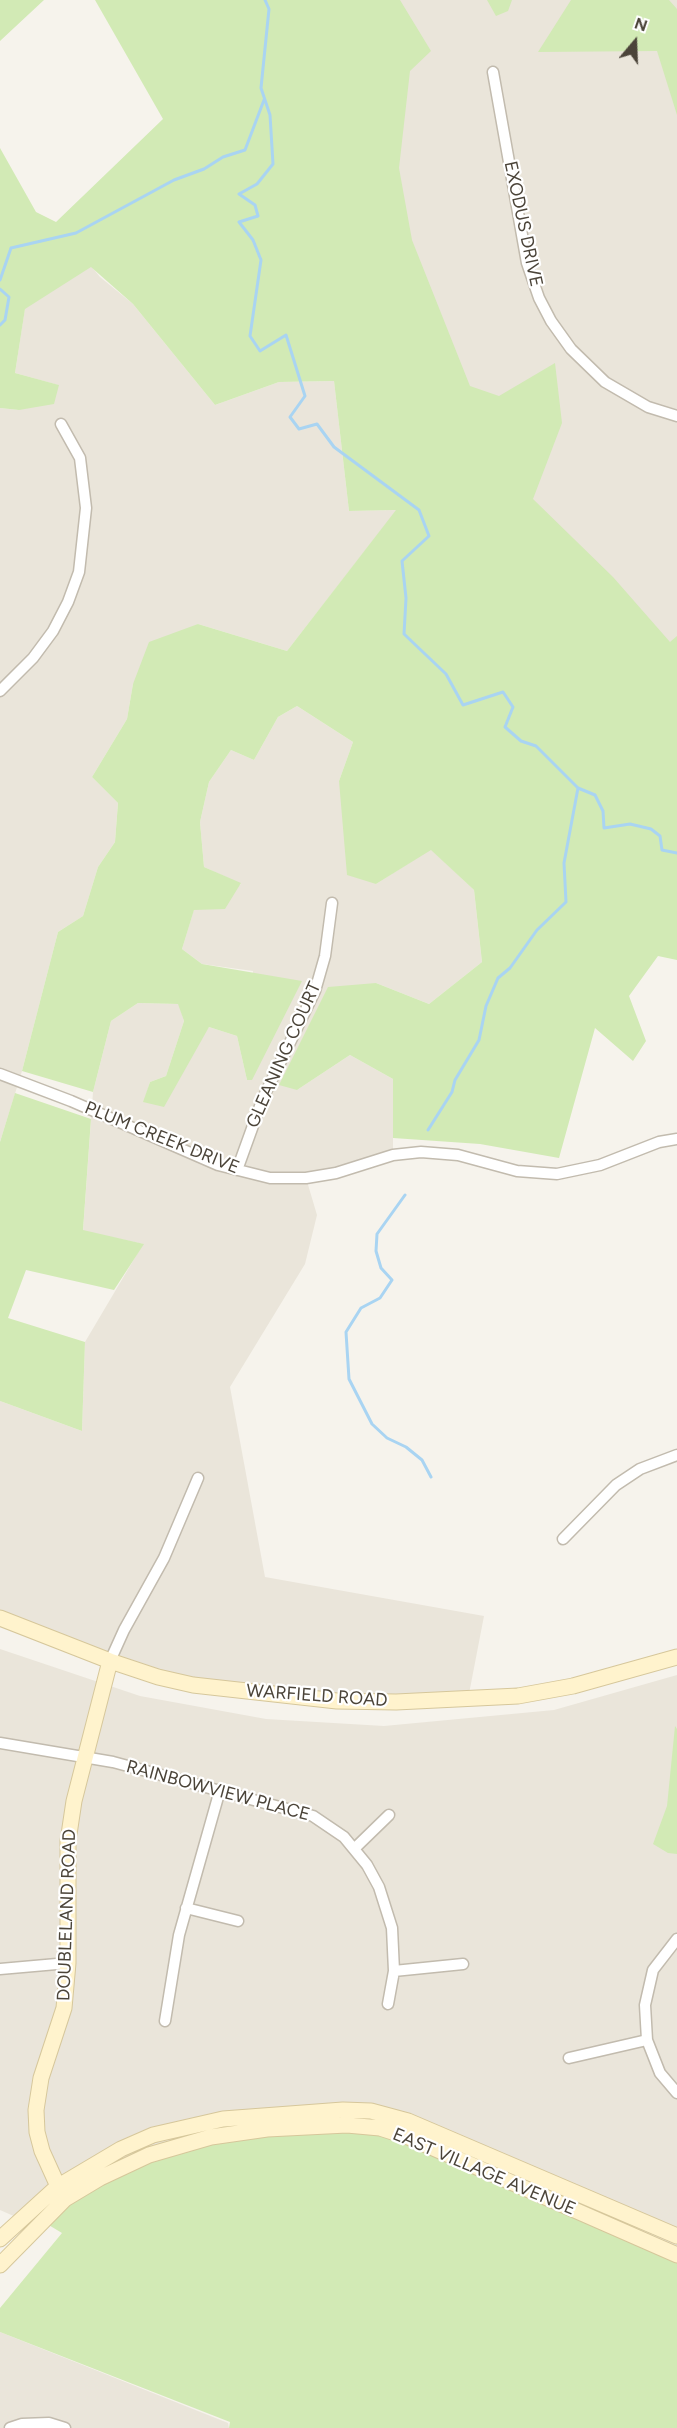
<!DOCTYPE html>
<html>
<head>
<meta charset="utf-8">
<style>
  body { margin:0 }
  #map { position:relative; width:677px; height:2428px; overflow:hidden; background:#f6f3ec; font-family:Figtree,sans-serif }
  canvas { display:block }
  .north { position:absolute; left:605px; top:12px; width:60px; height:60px; -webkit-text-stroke:4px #fff; paint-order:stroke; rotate:19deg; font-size:16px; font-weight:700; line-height:24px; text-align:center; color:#4b4439 }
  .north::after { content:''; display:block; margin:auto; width:21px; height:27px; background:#4b4439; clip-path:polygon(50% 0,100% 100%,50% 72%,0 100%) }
</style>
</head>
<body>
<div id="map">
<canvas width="677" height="2428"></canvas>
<div class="north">N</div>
</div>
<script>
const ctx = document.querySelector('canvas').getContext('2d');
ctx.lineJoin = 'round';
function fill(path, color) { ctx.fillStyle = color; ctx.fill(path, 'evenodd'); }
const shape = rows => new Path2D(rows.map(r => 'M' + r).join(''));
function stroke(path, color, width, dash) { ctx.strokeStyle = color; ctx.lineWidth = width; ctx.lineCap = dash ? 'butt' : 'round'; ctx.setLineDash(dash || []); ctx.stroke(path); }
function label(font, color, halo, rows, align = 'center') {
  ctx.font = font + ' Figtree,sans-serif'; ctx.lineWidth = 4.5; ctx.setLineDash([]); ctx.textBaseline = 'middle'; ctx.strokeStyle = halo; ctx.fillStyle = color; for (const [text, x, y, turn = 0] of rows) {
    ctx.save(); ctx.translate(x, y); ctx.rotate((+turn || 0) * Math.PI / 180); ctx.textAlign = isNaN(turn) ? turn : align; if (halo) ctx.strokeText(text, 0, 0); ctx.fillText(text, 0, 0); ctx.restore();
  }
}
fill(shape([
  [383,0,677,0,677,654,480,467,395,207],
  [91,266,100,277,133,304,215,405,279,382,334,381,349,511,397,510,287,651,198,624,133,684,127,719,92,777,118,803,115,842,98,867,83,916,58,932,22,1071,0,1142,0,408,19,410,58,385,15,373,25,308],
  [297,706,353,742,339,781,376,884,431,849,474,890,482,962,429,1004,376,983,297,1090,350,1055,393,1079,393,1155,306,1178,317,1215,305,1264,230,1387,265,1577,484,1616,468,1699,396,1702,193,1685,0,1618,0,1401,82,1431,85,1342,143,1244,83,1231,93,1092,111,1021,138,1003,179,1004,184,1021,166,1076,150,1082,144,1102,209,1027,237,1036,247,1080,253,971,202,964,182,949,194,909,241,884,204,867,200,822,209,782,231,750,254,760,278,717],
  [0,1649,140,1696,266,1719,384,1726,554,1710,677,1675,677,2266,169,2159,43,2229,0,2210],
  [0,2332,228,2423,229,2428,0,2428]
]), '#eae5da');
fill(shape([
  [0,0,44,0,0,41],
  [95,0,400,0,431,51,410,71,399,168,412,240,470,386,499,396,555,363,562,423,533,499,613,577,670,642,677,636,677,960,658,956,629,996,646,1041,633,1061,595,1028,559,1158,480,1144,393,1138,393,1079,350,1055,297,1090,279,1085,328,987,376,983,429,1004,482,962,474,890,431,850,376,884,347,875,339,781,353,742,297,706,278,717,254,760,231,750,209,782,200,822,204,867,241,883,225,909,194,910,182,949,202,964,302,981,252,1080,247,1080,237,1036,209,1027,164,1107,143,1102,150,1082,166,1076,184,1021,178,1004,138,1003,111,1021,93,1092,22,1071,58,932,83,916,98,867,115,842,118,803,92,777,127,719,133,684,149,642,198,624,287,651,396,510,349,511,334,381,279,382,215,405,133,304,91,267,25,309,15,373,59,385,54,404,19,410,0,408,0,148,36,212,56,222,163,119],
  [487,0,512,0,508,11,496,16],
  [571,0,669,0,677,9,677,115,657,51,538,52],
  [15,1093,91,1119,83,1230,144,1244,114,1290,26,1270,8,1318,85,1342,82,1431,0,1401,0,1142],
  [675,1726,677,1729,677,1854,668,1853,653,1844,667,1806],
  [380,2128,677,2255,677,2428,229,2428,230,2422,0,2332,0,2308,62,2233,42,2221,100,2178,211,2137]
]), '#d2eab5');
stroke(shape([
  [265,0,269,9,261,88,270,115,273,164,257,184,239,194,255,205,258,216,239,222,253,240,261,260,250,336,260,351,286,335,305,396,290,417,299,429,317,424,334,447,419,510,429,536,402,561,406,598,404,634,446,674,463,705,503,692,513,707,505,727,521,741,536,746,578,788,595,795,603,811,604,828,630,824,651,829,660,836,662,850,677,853],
  [0,280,11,248,76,233,174,180,204,169,223,157,245,150,264,100],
  [0,289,9,297,5,320,0,325],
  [428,1130,452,1092,455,1080,479,1040,486,1006,498,978,510,968,537,930,566,902,564,863,578,788],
  [405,1195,377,1234,376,1251,381,1268,392,1280,380,1298,361,1308,346,1332,349,1379,372,1424,387,1438,406,1447,422,1460,431,1477]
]), '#a9d4f2', 3);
const street = shape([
  [493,72,527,263,539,298,551,321,571,349,605,382,648,407,677,416],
  [0,691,33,658,53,631,68,602,79,572,86,508,80,458,61,424],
  [0,1074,71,1101,218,1165,270,1178,306,1178,336,1173,393,1155,421,1152,458,1155,517,1171,557,1174,600,1165,659,1142,677,1139],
  [237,1170,263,1098,315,991,325,956,332,903],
  [563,1539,616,1485,640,1469,677,1455],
  [110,1661,124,1630,164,1558,198,1478],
  [0,1743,113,1762,313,1816,344,1837,367,1865,379,1887,392,1928,394,1971,388,2004],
  [354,1849,389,1815],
  [186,1908,238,1921],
  [677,1939,653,1970,645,2005,647,2040,660,2073,677,2093],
  [0,1969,68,1963],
  [394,1971,463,1964],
  [165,2021,179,1935,220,1790],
  [569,2058,647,2040],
  [10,2428,22,2424,49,2423,65,2428]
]);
const secondary = shape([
  [0,1618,110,1661,158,1677,193,1685,337,1701,396,1702,518,1696,573,1686,677,1657],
  [61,2193,42,2151,37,2132,36,2110,41,2078,64,2008,68,1963,68,1841,74,1801,110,1661],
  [0,2239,57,2187,121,2149,153,2135,223,2119,343,2110,371,2111,408,2121,677,2236],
  [0,2265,65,2199,100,2178,149,2155,211,2137,267,2129,347,2125,380,2128,408,2137,677,2255]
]);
stroke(street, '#c2bbae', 13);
stroke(secondary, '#d6c79b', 17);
stroke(street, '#fff', 10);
stroke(secondary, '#fff3cd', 15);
label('18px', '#4b4439', '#fff', [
  ["EXODUS DRIVE",523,224,78],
  ["GLEANING COURT",284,1055,-66],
  ["PLUM CREEK DRIVE",162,1138,22],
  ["WARFIELD ROAD",317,1696,4],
  ["RAINBOWVIEW PLACE",218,1791,15],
  ["DOUBLELAND ROAD",67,1915,-88],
  ["EAST VILLAGE AVENUE",484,2172,23]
]);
</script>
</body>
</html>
